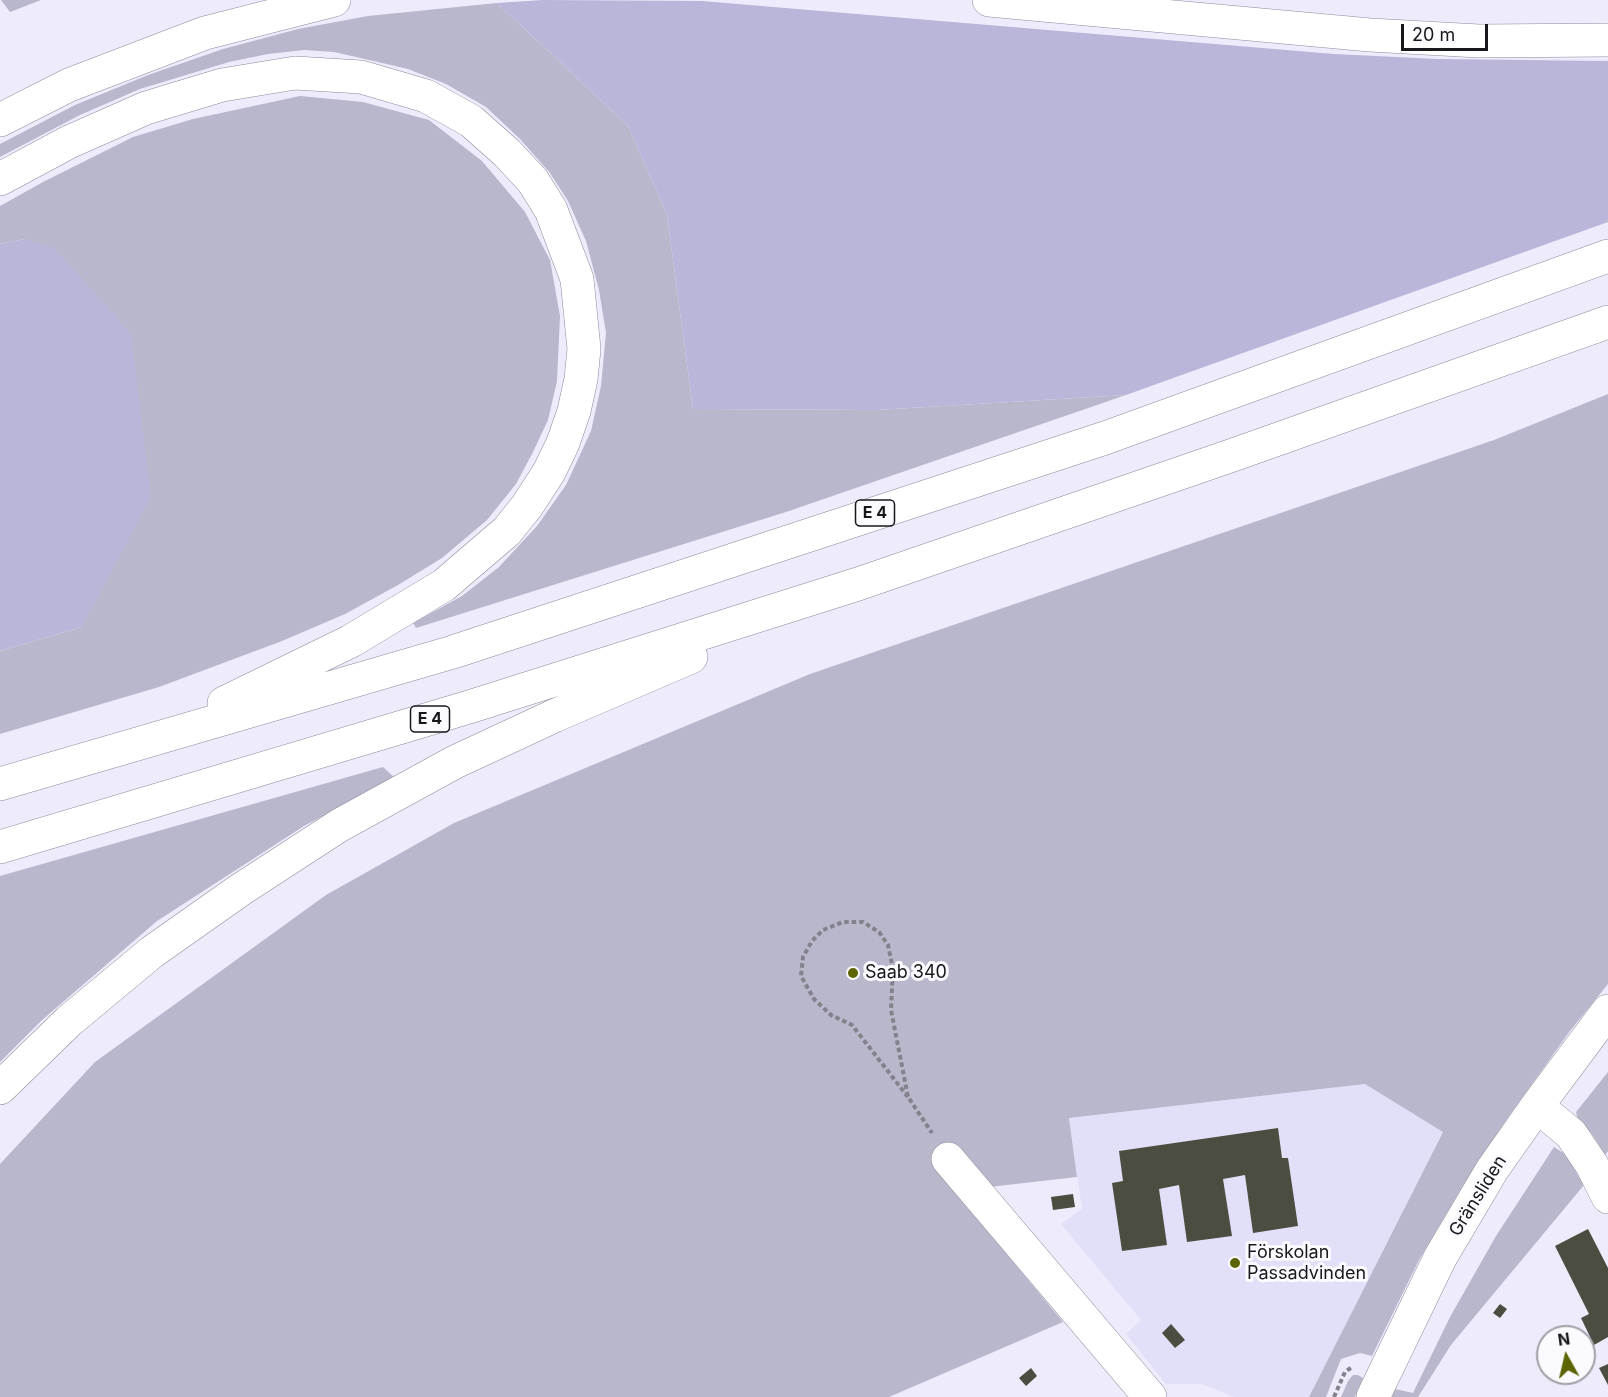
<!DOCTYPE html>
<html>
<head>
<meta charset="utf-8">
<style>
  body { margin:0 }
  #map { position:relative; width:1608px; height:1397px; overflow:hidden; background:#edebfc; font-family:Inter,sans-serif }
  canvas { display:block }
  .north { position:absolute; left:1536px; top:1325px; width:60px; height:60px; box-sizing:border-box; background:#fbfafe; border:2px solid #a09fa4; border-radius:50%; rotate:352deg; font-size:16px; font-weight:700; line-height:24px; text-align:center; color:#17171c }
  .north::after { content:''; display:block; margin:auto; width:21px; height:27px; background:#5c6403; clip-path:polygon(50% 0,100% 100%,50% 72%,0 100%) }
  .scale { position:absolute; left:1401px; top:24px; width:87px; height:27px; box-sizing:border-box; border:3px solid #17171c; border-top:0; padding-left:8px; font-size:18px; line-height:21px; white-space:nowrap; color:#17171c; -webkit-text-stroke:4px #fbfafe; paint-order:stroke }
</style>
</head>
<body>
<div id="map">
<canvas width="1608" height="1397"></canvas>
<div class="north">N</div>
<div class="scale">20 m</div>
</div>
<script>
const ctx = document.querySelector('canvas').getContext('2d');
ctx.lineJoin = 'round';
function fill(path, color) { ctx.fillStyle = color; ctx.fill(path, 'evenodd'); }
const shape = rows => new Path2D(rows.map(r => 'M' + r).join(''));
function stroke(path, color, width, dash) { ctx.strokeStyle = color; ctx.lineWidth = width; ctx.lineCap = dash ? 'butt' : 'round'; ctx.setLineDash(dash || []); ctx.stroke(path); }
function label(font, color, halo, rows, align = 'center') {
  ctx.font = font + ' Inter,sans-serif'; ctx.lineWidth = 6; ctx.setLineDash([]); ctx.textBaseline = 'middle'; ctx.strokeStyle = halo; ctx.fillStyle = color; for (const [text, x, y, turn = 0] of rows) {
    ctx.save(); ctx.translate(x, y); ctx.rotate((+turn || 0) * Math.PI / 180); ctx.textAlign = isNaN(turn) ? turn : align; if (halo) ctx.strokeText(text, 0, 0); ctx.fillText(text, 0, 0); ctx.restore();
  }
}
fill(shape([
  [1365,1084,1443,1131,1309,1397,1234,1397,1202,1384,1166,1384,1126,1334,1141,1320,1061,1224,1082,1209,1069,1118]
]), '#e2e0f8');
fill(shape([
  [1,0,41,0,10,12],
  [497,3,628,126,667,215,693,409,877,410,1126,395,786,512,416,628,413,623,462,596,499,567,537,526,566,485,591,431,601,386,606,333,599,290,586,241,568,201,550,173,520,139,486,107,446,84,408,69,365,59,334,52,304,50,268,54,229,62,140,89,80,115,0,157,0,144,75,105,148,75,223,49,298,29,368,16],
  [300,96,363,102,429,120,482,161,525,212,550,260,560,316,557,381,548,420,533,452,516,484,487,520,442,558,398,585,345,614,282,641,159,687,0,734,0,651,82,627,25,239,0,244,0,206,43,182,133,137,193,119],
  [1608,394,1608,984,1570,1031,1509,1116,1464,1184,1419,1260,1372,1356,1360,1353,1341,1359,1326,1397,1309,1397,1443,1132,1365,1084,1069,1118,1077,1177,989,1187,936,1169,1063,1322,889,1397,0,1397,0,1164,95,1062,326,895,454,823,810,674,1494,440],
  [383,767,395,778,304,826,157,921,41,1021,0,1062,0,876],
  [1608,1072,1608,1151,1605,1155,1592,1134,1578,1120,1576,1112],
  [1554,1147,1565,1154,1584,1185,1451,1345,1418,1397,1391,1397,1395,1389,1413,1393,1450,1317,1496,1236],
  [1353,1375,1358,1375,1363,1378,1355,1397,1341,1397,1348,1381]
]), '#b9b7cc');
fill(shape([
  [543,0,702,1,1334,54,1438,59,1608,61,1608,222,1126,395,877,410,693,409,667,215,628,126,497,3],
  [25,239,54,248,131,333,151,497,82,627,0,651,0,244]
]), '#bab6d9');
fill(shape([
  [1278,1128,1282,1158,1288,1158,1298,1226,1253,1233,1245,1175,1223,1179,1232,1236,1187,1242,1179,1185,1159,1189,1167,1245,1122,1251,1112,1183,1123,1181,1119,1151],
  [1073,1194,1075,1207,1053,1210,1051,1197],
  [1588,1229,1608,1268,1608,1337,1594,1345,1581,1318,1589,1314,1555,1246],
  [1500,1304,1507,1309,1500,1318,1493,1313],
  [1171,1324,1185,1340,1175,1348,1162,1333],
  [1608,1364,1608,1385,1599,1368],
  [1031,1368,1037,1376,1026,1386,1019,1378]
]), '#4a4d3f');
const minor = shape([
  [1537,1106,1571,1134,1592,1165,1608,1197],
  [948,1159,1150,1397],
  [1373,1397,1440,1258,1492,1170,1537,1106,1608,1011]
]);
const highway = shape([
  [989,0,1370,35,1479,41,1608,40],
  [0,120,69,85,205,33,334,0],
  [0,179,69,142,146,108,222,85,295,73,361,77,426,96,471,121,507,153,533,181,551,210,577,279,584,349,581,379,574,411,563,443,549,472,527,506,507,531,444,585,351,641,224,703],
  [0,784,453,652,1105,438,1608,256],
  [0,847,469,707,858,584,1233,455,1608,322],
  [0,1088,69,1021,152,952,240,890,340,825,455,762,554,716,691,657]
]);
stroke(minor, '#8c8b9a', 34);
stroke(highway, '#8c8b9a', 34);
stroke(shape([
  [908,1097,852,1025,831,1015,814,999,801,976,803,957,812,941,823,930,843,922,863,922,879,932,888,945,893,969,891,1010,908,1097,932,1133],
  [1334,1397,1345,1372,1352,1367]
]), '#82818c', 4, [4.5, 3]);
stroke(minor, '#fff', 33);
stroke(highway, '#fff', 33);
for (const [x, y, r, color] of [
  [853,973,6,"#5c6403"],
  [1235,1263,6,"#5c6403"]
]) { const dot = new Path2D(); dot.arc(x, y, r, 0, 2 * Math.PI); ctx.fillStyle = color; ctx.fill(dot); stroke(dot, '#fbfafe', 2); }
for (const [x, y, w] of [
  [875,513,39],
  [430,719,39]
]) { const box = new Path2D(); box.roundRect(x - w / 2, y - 13, w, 26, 4.5); ctx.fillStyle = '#fbfafe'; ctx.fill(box); stroke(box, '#17171c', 1.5); }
label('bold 16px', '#17171c', null, [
  ["E 4",875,513],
  ["E 4",430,719]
]);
label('18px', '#17171c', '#fbfafe', [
  ["Saab 340",865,973],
  ["Förskolan",1247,1253],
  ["Passadvinden",1247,1274]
], 'left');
label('18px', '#17171c', '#fbfafe', [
  ["Gränsliden",1478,1196,-58]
]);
</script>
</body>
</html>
